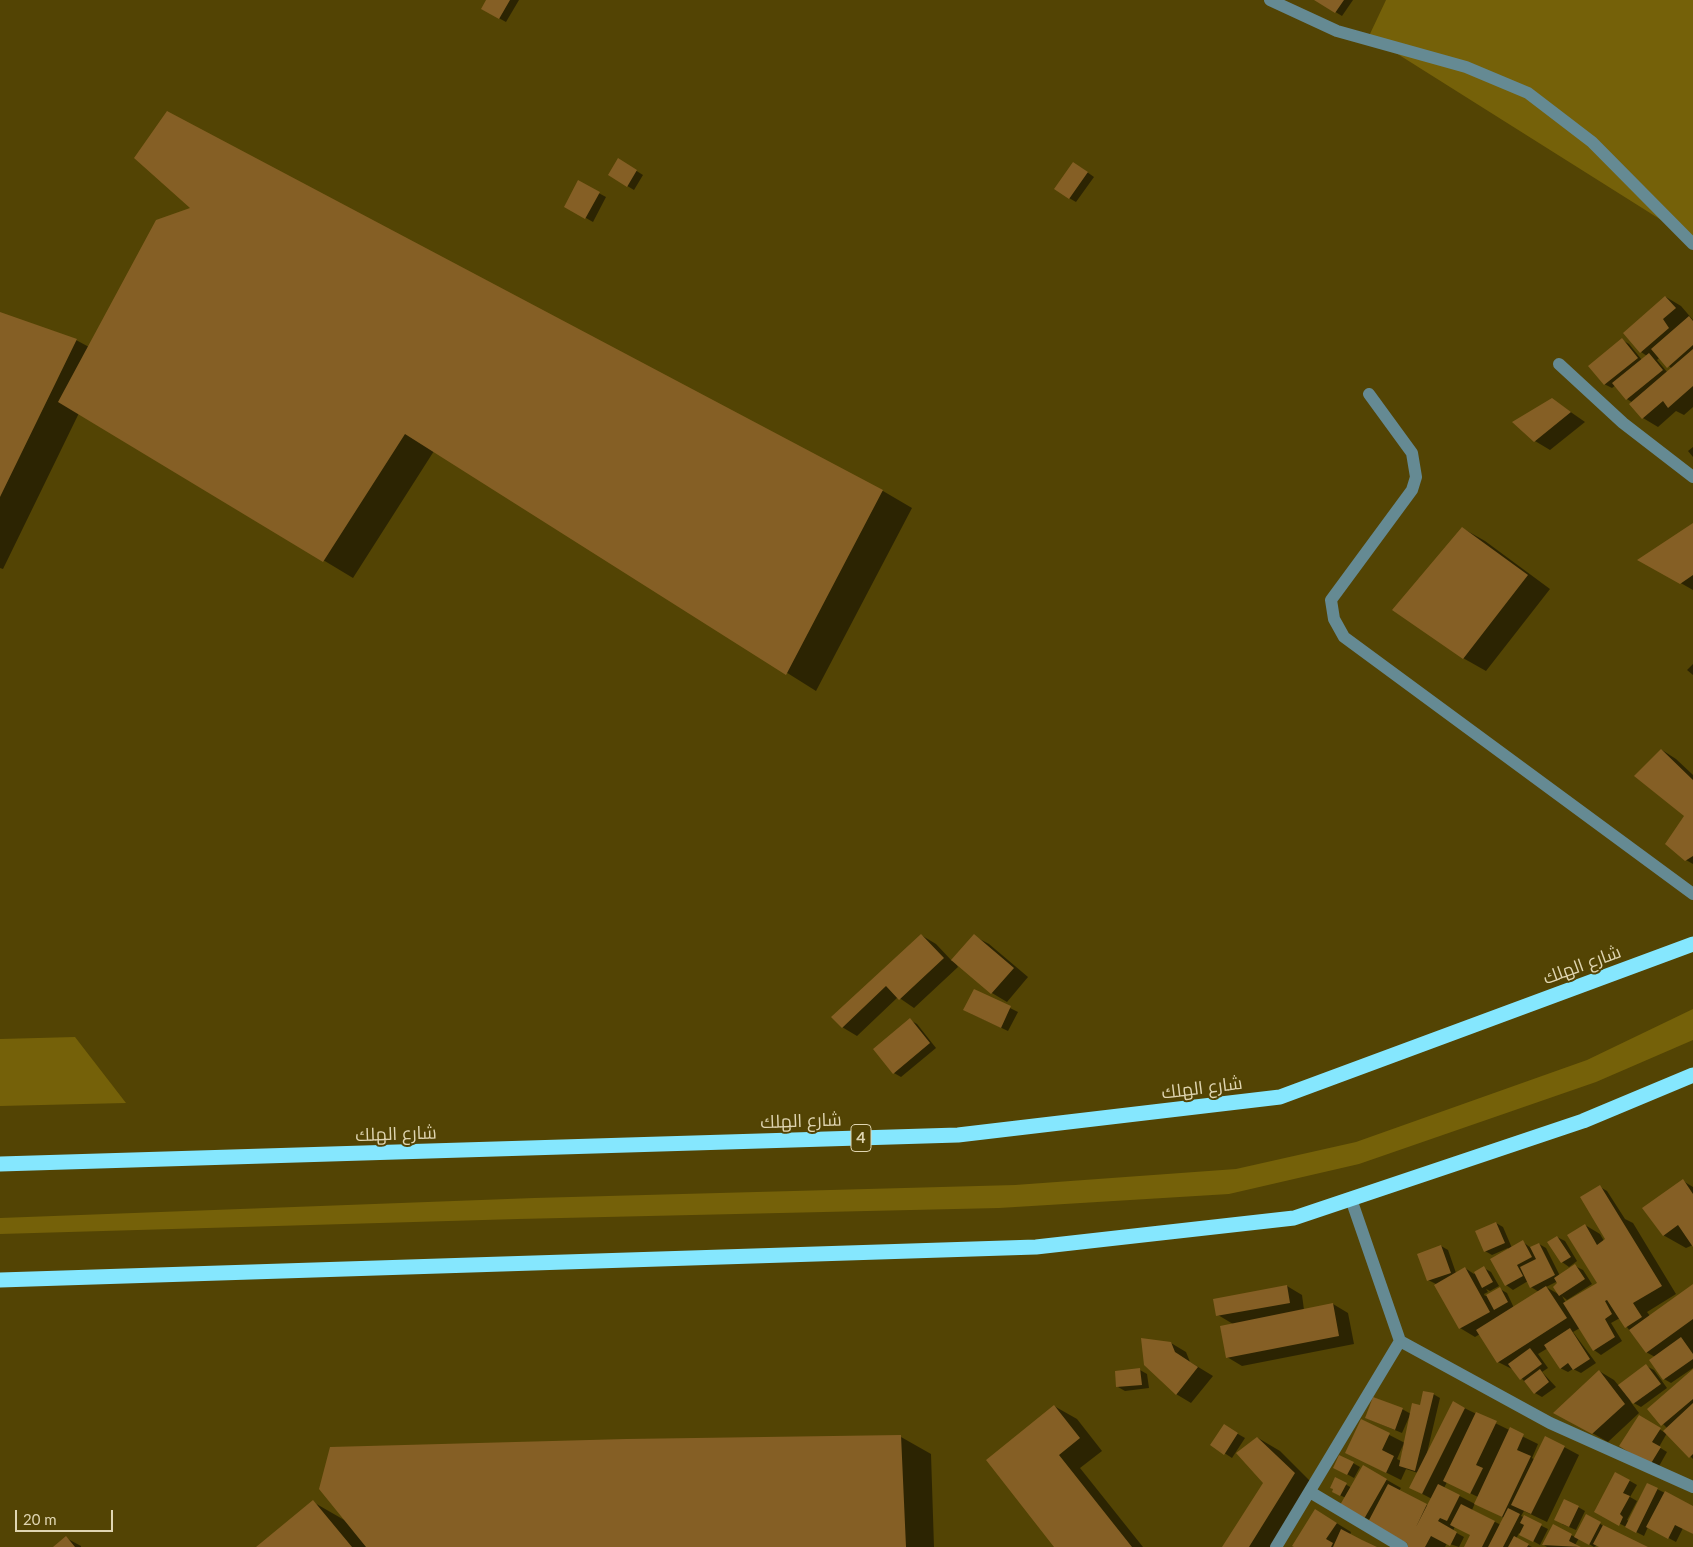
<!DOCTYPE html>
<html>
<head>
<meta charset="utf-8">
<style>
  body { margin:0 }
  #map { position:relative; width:1693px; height:1547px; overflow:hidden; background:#534404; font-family:Lato,sans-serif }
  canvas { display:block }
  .scale { position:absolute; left:15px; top:1510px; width:98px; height:22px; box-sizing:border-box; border:2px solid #dfd5b1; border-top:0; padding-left:6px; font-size:15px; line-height:18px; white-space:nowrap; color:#dfd5b1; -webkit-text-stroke:4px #534404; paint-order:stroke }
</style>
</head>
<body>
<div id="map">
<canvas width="1693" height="1547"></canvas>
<div class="scale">20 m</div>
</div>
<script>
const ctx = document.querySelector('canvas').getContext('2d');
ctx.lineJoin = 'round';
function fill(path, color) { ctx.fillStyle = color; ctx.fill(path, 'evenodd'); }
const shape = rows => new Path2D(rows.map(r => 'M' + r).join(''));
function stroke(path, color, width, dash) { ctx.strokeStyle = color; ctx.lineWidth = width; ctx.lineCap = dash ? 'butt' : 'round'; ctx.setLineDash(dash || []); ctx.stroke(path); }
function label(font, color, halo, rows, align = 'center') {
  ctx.font = font + ' Lato,Cairo,sans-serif'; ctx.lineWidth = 4; ctx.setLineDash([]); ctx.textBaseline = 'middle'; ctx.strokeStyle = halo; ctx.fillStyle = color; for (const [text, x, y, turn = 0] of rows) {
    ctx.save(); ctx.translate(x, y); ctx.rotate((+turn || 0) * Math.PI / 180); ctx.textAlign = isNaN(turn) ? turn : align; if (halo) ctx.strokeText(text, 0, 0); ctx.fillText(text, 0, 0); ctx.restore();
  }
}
fill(shape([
  [1386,0,1693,0,1693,240,1369,36],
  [1693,1009,1693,1040,1596,1082,1359,1164,1229,1194,999,1208,518,1219,0,1234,0,1218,534,1198,1015,1185,1236,1169,1356,1142,1587,1060],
  [75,1037,126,1103,0,1106,0,1039]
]), '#756109');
fill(shape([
  [488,0,519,0,506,22,482,9],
  [1316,0,1353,0,1342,16],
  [619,160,643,175,634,190,609,175],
  [1080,167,1094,177,1076,202,1069,198],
  [578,182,606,197,593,222,565,206],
  [1666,297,1681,306,1693,320,1693,407,1684,415,1676,411,1658,427,1643,418,1633,403,1627,399,1616,385,1612,388,1604,384,1622,340,1629,344,1642,360,1647,356,1641,352],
  [1660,357,1672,369,1668,373,1657,360],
  [0,313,76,340,89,347,883,491,912,508,816,691,434,451,353,578,79,413,3,569,0,568],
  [1552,399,1585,422,1550,450,1535,441,1514,422],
  [1693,447,1693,457,1688,451],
  [1693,525,1693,590,1640,560],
  [1462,528,1485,541,1550,589,1486,671,1463,658],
  [1693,664,1693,675,1687,670],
  [1662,750,1676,759,1693,775,1693,864,1686,860,1685,816],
  [921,935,936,944,952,961,974,936,989,944,1028,977,1007,1002,992,993,955,962,958,967,914,1008,898,997,857,1036,842,1027],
  [974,990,1018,1012,1008,1031,972,1014],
  [910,1020,917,1024,936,1048,901,1077,894,1073],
  [1683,1181,1693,1187,1693,1245,1686,1248,1663,1235],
  [1600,1187,1607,1191,1625,1219,1633,1223,1676,1294,1647,1312,1650,1316,1693,1286,1693,1368,1671,1383,1664,1379,1655,1357,1646,1352,1620,1318,1611,1323,1622,1341,1601,1355,1594,1350,1580,1328,1573,1332,1596,1363,1581,1373,1573,1369,1568,1372,1560,1368,1548,1348,1538,1354,1548,1368,1542,1372,1556,1387,1542,1397,1535,1393,1514,1370,1498,1362,1480,1334,1475,1337,1460,1328,1436,1284,1428,1280,1441,1246,1448,1250,1456,1273,1465,1268,1474,1274,1484,1268,1491,1272,1499,1286,1490,1291,1486,1289,1488,1292,1484,1294,1485,1296,1500,1289,1507,1293,1514,1308,1539,1292,1531,1287,1528,1281,1513,1290,1506,1285,1508,1248,1492,1255,1485,1251,1496,1223,1503,1227,1512,1248,1523,1242,1531,1248,1539,1244,1546,1248,1560,1276,1575,1266,1583,1270,1592,1284,1567,1300,1562,1296,1566,1303,1599,1283,1585,1225,1600,1234,1604,1241,1607,1239],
  [1558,1281,1559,1283,1560,1295,1546,1287],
  [1557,1237,1565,1241,1577,1261,1569,1267,1562,1262],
  [1287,1286,1302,1295,1304,1310,1333,1304,1348,1313,1354,1344,1242,1366,1227,1357,1233,1324,1218,1315],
  [1171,1343,1186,1352,1190,1362,1213,1376,1191,1403,1176,1394],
  [1646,1366,1654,1370,1667,1388,1641,1407,1630,1401,1639,1413,1608,1442,1555,1412,1599,1371,1614,1380,1619,1386],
  [1140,1370,1147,1374,1149,1388,1125,1391,1118,1387],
  [1693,1371,1693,1459,1667,1433,1659,1447,1667,1452,1658,1468,1651,1464,1639,1416,1664,1432,1668,1429,1648,1409],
  [1433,1394,1440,1398,1427,1453,1454,1403,1538,1444,1532,1458,1535,1460,1564,1447,1579,1455,1547,1522,1524,1511,1521,1516,1548,1529,1540,1545,1519,1533,1516,1539,1532,1547,1466,1547,1472,1535,1455,1526,1453,1531,1464,1537,1459,1547,1447,1543,1445,1547,1410,1547,1409,1543,1342,1504,1346,1498,1333,1492,1336,1479,1352,1488,1364,1467,1401,1488,1399,1491,1428,1506,1432,1499,1411,1488,1418,1473,1406,1469,1401,1480,1347,1453,1362,1421,1405,1443,1410,1415,1402,1433,1366,1418,1402,1409,1411,1414],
  [1403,1445,1401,1461,1397,1459],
  [1447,1482,1478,1497,1475,1504,1444,1488],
  [1475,1503,1504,1518,1501,1525,1472,1510],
  [1054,1406,1077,1419,1102,1451,1080,1468,1143,1547,1056,1547],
  [1231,1430,1245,1438,1232,1458,1212,1445],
  [901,1437,931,1454,934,1547,258,1547,313,1502,346,1521],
  [1258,1438,1280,1451,1316,1487,1279,1547,1223,1547,1265,1483],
  [1353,1463,1360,1467,1354,1478,1334,1467],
  [1616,1473,1637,1485,1630,1497,1637,1501,1627,1520,1629,1521,1657,1489,1693,1507,1693,1534,1683,1528,1676,1542,1648,1527,1644,1536,1595,1511],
  [1578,1507,1585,1511,1576,1530,1562,1524],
  [1587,1516,1607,1528,1646,1547,1598,1545,1594,1547,1579,1538,1575,1545,1578,1547,1547,1547,1544,1545,1553,1526,1575,1537],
  [1330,1519,1351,1532,1350,1535,1375,1547,1297,1547],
  [66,1538,81,1546,81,1547,55,1547]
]), '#0007');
fill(shape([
  [486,0,510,0,499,19,481,9],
  [1314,0,1344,0,1335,13],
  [167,111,883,490,786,675,405,434,323,562,58,402,156,220,190,208,134,158],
  [618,158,637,170,627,187,608,175],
  [1073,162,1088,172,1069,199,1054,189],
  [578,180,600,192,585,219,564,207],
  [1665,296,1676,308,1663,319,1669,328,1640,353,1623,333],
  [0,312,77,339,0,497],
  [1689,316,1693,321,1693,345,1667,368,1651,349],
  [1622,338,1638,358,1604,385,1588,366],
  [1693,349,1693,386,1668,408,1663,401,1642,419,1629,404],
  [1649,353,1663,370,1626,400,1612,383],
  [1552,398,1571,412,1534,442,1512,422],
  [1693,523,1693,575,1680,584,1637,560],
  [1462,527,1528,575,1463,659,1392,610],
  [1661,749,1693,780,1693,856,1685,861,1665,844,1684,816,1634,776],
  [921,934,944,958,899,1000,886,986,842,1028,831,1017],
  [974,934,1014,968,991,994,951,960],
  [974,989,1011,1006,1001,1028,963,1010],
  [910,1018,930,1043,893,1074,873,1049],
  [1683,1179,1693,1194,1693,1247,1678,1225,1663,1236,1642,1208],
  [1600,1185,1662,1286,1633,1303,1642,1317,1625,1328,1607,1300,1605,1301,1612,1314,1605,1319,1615,1337,1593,1351,1563,1303,1597,1283,1567,1235,1585,1224,1597,1245,1605,1239,1580,1197],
  [1496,1222,1505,1243,1484,1252,1475,1231],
  [1557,1236,1571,1257,1561,1263,1547,1242],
  [1523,1240,1532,1257,1517,1265,1523,1276,1505,1286,1490,1259],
  [1539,1243,1555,1275,1530,1288,1520,1267,1536,1259,1530,1247],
  [1441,1245,1451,1273,1427,1281,1417,1254],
  [1575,1264,1585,1279,1559,1296,1553,1287,1557,1283,1554,1278],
  [1484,1266,1493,1282,1482,1288,1474,1272],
  [1465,1267,1490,1312,1459,1329,1434,1285],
  [1693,1284,1693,1319,1646,1353,1629,1330],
  [1287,1285,1290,1303,1216,1316,1213,1299],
  [1546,1286,1567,1318,1497,1363,1476,1330],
  [1500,1287,1508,1302,1494,1310,1486,1295],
  [1333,1303,1339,1336,1226,1358,1220,1326],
  [1570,1328,1590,1359,1573,1370,1568,1363,1560,1369,1544,1345],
  [1681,1337,1693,1354,1693,1359,1663,1380,1649,1360],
  [1141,1338,1171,1342,1175,1352,1198,1367,1176,1395,1144,1365],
  [1530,1348,1542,1364,1520,1380,1508,1364],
  [1646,1364,1661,1384,1633,1404,1618,1385],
  [1140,1368,1142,1385,1116,1387,1115,1371],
  [1540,1369,1549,1382,1534,1394,1524,1381],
  [1693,1369,1693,1399,1661,1426,1647,1409],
  [1599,1370,1625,1404,1592,1434,1553,1413],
  [1423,1391,1434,1393,1415,1471,1399,1466,1412,1403,1420,1405],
  [1373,1397,1403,1408,1395,1430,1365,1418],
  [1453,1401,1465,1408,1422,1494,1409,1488],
  [1693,1403,1693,1454,1689,1458,1663,1431],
  [1054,1405,1080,1438,1059,1455,1132,1547,1054,1547,986,1460],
  [1476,1412,1497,1421,1476,1465,1483,1468,1470,1494,1443,1481],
  [1639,1415,1661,1428,1652,1442,1661,1447,1650,1465,1619,1446],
  [1361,1419,1390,1433,1382,1450,1394,1456,1386,1473,1345,1453],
  [1224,1424,1238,1433,1224,1455,1210,1445],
  [1510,1427,1524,1434,1517,1450,1531,1456,1502,1517,1474,1504],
  [901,1435,906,1547,366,1547,319,1489,330,1447,626,1439],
  [1545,1436,1565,1446,1531,1514,1511,1505],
  [1257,1437,1295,1473,1249,1547,1222,1547,1263,1483,1236,1453],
  [1339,1455,1354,1462,1347,1475,1333,1468],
  [1363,1465,1387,1479,1364,1519,1340,1505],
  [1615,1472,1630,1480,1623,1493,1630,1496,1620,1514,1623,1517,1619,1526,1594,1512],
  [1335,1477,1347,1483,1340,1496,1332,1492,1333,1489,1330,1488],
  [1647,1483,1658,1488,1636,1533,1625,1527],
  [1388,1484,1427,1504,1416,1527,1438,1484,1460,1495,1447,1521,1440,1518,1438,1521,1457,1532,1450,1546,1431,1536,1425,1547,1408,1547,1407,1543,1368,1522],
  [1665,1491,1693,1506,1693,1534,1675,1525,1668,1539,1646,1527],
  [1564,1499,1579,1506,1569,1527,1554,1520],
  [313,1500,352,1547,256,1547],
  [1461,1504,1495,1521,1482,1547,1464,1547,1470,1535,1450,1525],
  [1508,1508,1520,1514,1503,1547,1488,1547],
  [1315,1509,1337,1523,1326,1539,1333,1543,1331,1547,1294,1547,1292,1546],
  [1586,1514,1601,1522,1589,1545,1574,1537],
  [1524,1515,1542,1524,1533,1542,1519,1535,1524,1525,1520,1523],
  [1553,1524,1572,1534,1569,1541,1581,1547,1542,1545],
  [1603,1525,1648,1547,1599,1547,1593,1544],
  [1341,1529,1362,1540,1377,1547,1333,1547],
  [66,1536,75,1547,53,1547],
  [1514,1536,1529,1544,1527,1547,1508,1547]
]), '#855f25');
stroke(shape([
  [1270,0,1337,31,1466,67,1528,93,1592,142,1693,244],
  [1559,364,1623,423,1693,477],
  [1369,394,1412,453,1416,477,1412,490,1331,600,1334,619,1344,637,1693,894],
  [1400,1341,1550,1423,1693,1487],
  [1310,1492,1402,1547],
  [1276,1547,1400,1341,1351,1199]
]), '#658a93', 12);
stroke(shape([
  [0,1164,958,1135,1280,1097,1693,944],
  [0,1280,1036,1247,1294,1218,1583,1121,1693,1075]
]), '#85e7fe', 15);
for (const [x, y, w] of [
  [861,1138,20]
]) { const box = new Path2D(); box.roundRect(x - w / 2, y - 13.5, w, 27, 4); ctx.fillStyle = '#534404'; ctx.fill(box); stroke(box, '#dfd5b1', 1); }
label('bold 16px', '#dfd5b1', null, [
  ["4",861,1138]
]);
label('18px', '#dfd5b1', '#534404', [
  ["شارع الهلك",1582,965,-20],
  ["شارع الهلك",1202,1088,-7],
  ["شارع الهلك",801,1121,-2],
  ["شارع الهلك",396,1134,-2]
]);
</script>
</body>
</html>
